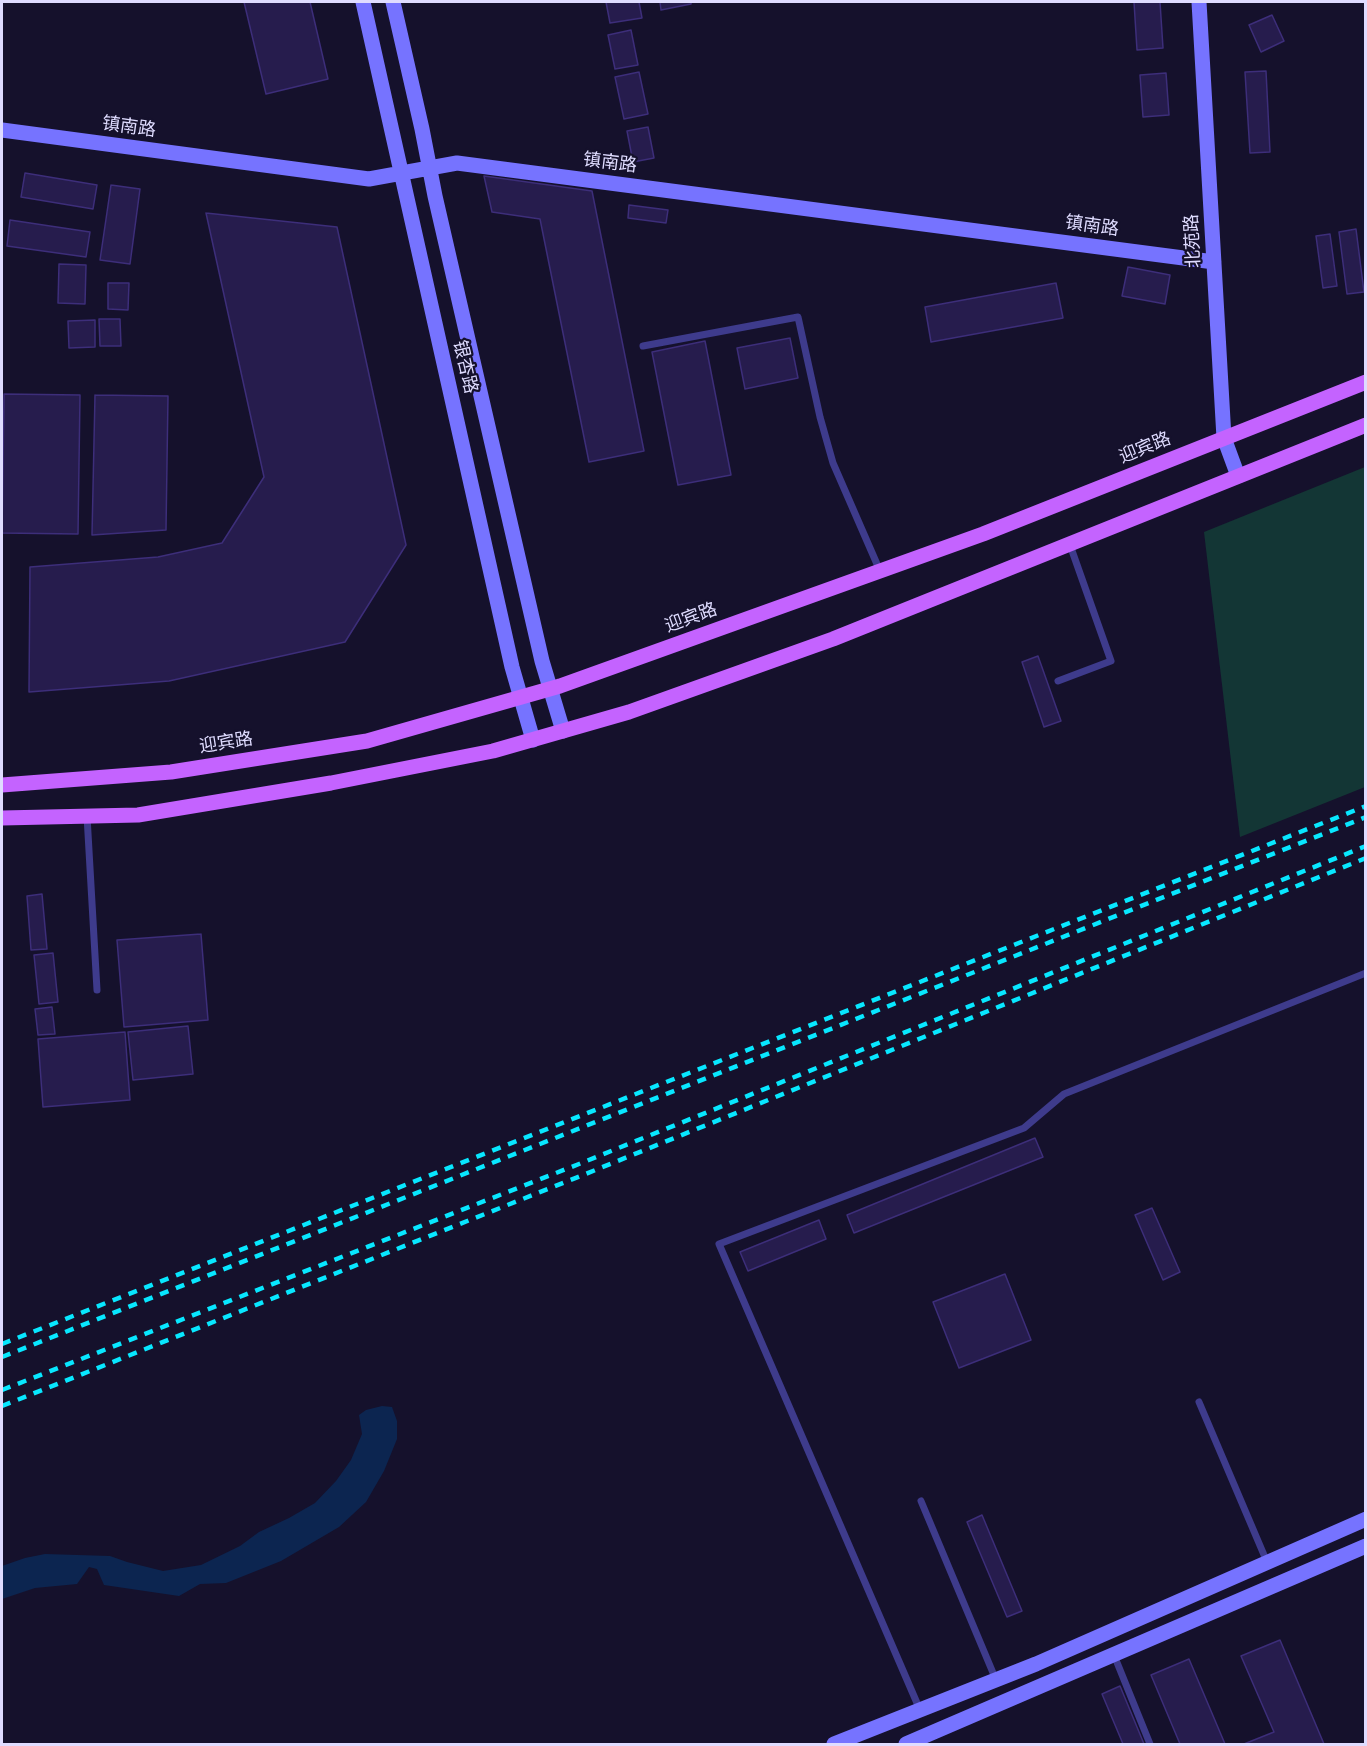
<!DOCTYPE html>
<html>
<head>
<meta charset="utf-8">
<style>
  body { margin:0 }
  #map { position:relative; width:1367px; height:1746px; overflow:hidden; background:#15112c; font-family:"IBM Plex Sans",sans-serif }
  canvas { display:block }
  .frame { position:absolute; inset:0; border:3px solid #dfdcff; pointer-events:none }
</style>
</head>
<body>
<div id="map">
<canvas width="1367" height="1746"></canvas>
<div class="frame"></div>
</div>
<script>
const ctx = document.querySelector('canvas').getContext('2d');
ctx.lineJoin = 'round';
function fill(path, color) { ctx.fillStyle = color; ctx.fill(path, 'evenodd'); }
const shape = rows => new Path2D(rows.map(r => 'M' + r).join(''));
function stroke(path, color, width, dash) { ctx.strokeStyle = color; ctx.lineWidth = width; ctx.lineCap = dash ? 'butt' : 'round'; ctx.setLineDash(dash || []); ctx.stroke(path); }
function label(font, color, halo, rows, align = 'center') {
  ctx.font = font + ' "IBM Plex Sans","Noto Sans SC",sans-serif'; ctx.lineWidth = 4.5; ctx.setLineDash([]); ctx.textBaseline = 'middle'; ctx.strokeStyle = halo; ctx.fillStyle = color; for (const [text, x, y, turn = 0] of rows) {
    ctx.save(); ctx.translate(x, y); ctx.rotate((+turn || 0) * Math.PI / 180); ctx.textAlign = isNaN(turn) ? turn : align; if (halo) ctx.strokeText(text, 0, 0); ctx.fillText(text, 0, 0); ctx.restore();
  }
}
fill(shape([
  [1365,467,1365,787,1240,837,1204,532]
]), '#133635');
fill(shape([
  [382,1406,392,1407,397,1421,397,1439,384,1471,366,1502,339,1527,281,1561,226,1583,200,1584,179,1596,104,1585,97,1569,89,1567,77,1584,35,1588,2,1599,2,1566,25,1558,45,1554,110,1556,127,1562,163,1571,201,1565,240,1546,259,1532,289,1518,315,1503,336,1481,351,1460,362,1434,359,1415,366,1410]
]), '#0c2550');
const building = shape([
  [244,2,310,2,328,79,266,94,244,2],
  [606,2,639,2,642,18,610,23,606,2],
  [660,2,691,2,691,4,661,10,660,2],
  [1134,2,1160,2,1163,48,1137,50,1134,2],
  [1272,15,1284,41,1261,52,1249,25,1272,15],
  [631,30,638,65,615,69,608,35,631,30],
  [1266,71,1270,152,1250,153,1245,72,1266,71],
  [639,72,648,114,624,119,615,77,639,72],
  [1166,73,1169,115,1143,117,1140,75,1166,73],
  [648,127,654,158,633,162,627,131,648,127],
  [25,173,97,185,93,209,21,197,25,173],
  [484,176,592,191,644,451,589,462,540,219,492,212,484,176],
  [111,185,140,189,130,264,100,260,111,185],
  [629,205,668,210,666,223,628,218,629,205],
  [206,213,337,227,406,545,345,642,169,681,29,692,30,567,158,557,222,543,264,477,206,213],
  [10,220,90,232,86,257,7,246,10,220],
  [1356,229,1364,292,1347,294,1339,232,1356,229],
  [1330,234,1337,286,1323,288,1316,236,1330,234],
  [59,264,86,265,85,304,58,303,59,264],
  [1128,267,1170,275,1165,304,1122,296,1128,267],
  [108,283,129,283,128,310,108,309,108,283],
  [1056,283,1063,318,931,342,925,307,1056,283],
  [99,319,120,319,121,346,100,346,99,319],
  [95,320,95,347,69,348,68,321,95,320],
  [790,338,798,378,745,389,737,348,790,338],
  [705,341,731,475,678,485,652,352,705,341],
  [4,394,80,395,78,534,2,533,4,394],
  [95,395,168,396,166,530,92,535,95,395],
  [1038,656,1061,721,1044,727,1022,662,1038,656],
  [42,894,47,949,31,950,27,896,42,894],
  [201,934,208,1020,124,1027,117,940,201,934],
  [53,953,58,1002,39,1004,34,955,53,953],
  [52,1007,55,1034,38,1035,35,1009,52,1007],
  [188,1026,193,1074,133,1080,128,1032,188,1026],
  [125,1032,130,1100,43,1107,38,1039,125,1032],
  [1035,1138,1043,1157,854,1233,847,1215,1035,1138],
  [1152,1208,1180,1272,1163,1280,1135,1215,1152,1208],
  [819,1220,826,1239,748,1271,740,1252,819,1220],
  [1005,1274,1031,1340,959,1368,933,1302,1005,1274],
  [982,1515,1022,1611,1007,1617,967,1522,982,1515],
  [1280,1640,1324,1744,1244,1744,1274,1732,1241,1656,1280,1640],
  [1189,1659,1225,1744,1180,1744,1151,1675,1189,1659],
  [1120,1686,1144,1744,1123,1744,1102,1694,1120,1686]
]);
fill(building, '#261c4d');
stroke(building, '#3d2e7a', 1.5);
stroke(shape([
  [643,346,798,317,820,417,833,463,880,571],
  [1058,681,1111,661,1070,545],
  [87,816,97,990],
  [1199,1402,1267,1562],
  [921,1501,996,1680],
  [1114,1655,1150,1744],
  [920,1710,719,1244,1024,1128,1064,1094,1366,973]
]), '#3e3b8c', 7);
stroke(shape([
  [363,2,512,667,533,740],
  [393,2,422,129,435,196,542,661,563,731],
  [1199,2,1224,438,1238,476],
  [2,130,369,179,457,163,1214,262],
  [834,1744,1036,1664,1366,1519],
  [906,1744,1366,1546]
]), '#7673ff', 15);
stroke(shape([
  [2,785,171,772,367,741,560,686,983,534,1366,382],
  [2,818,138,815,331,783,493,751,629,712,833,639,1366,425]
]), '#c463ff', 15);
stroke(shape([
  [2,1344,1366,806],
  [2,1357,1366,817],
  [2,1390,579,1164,1366,846],
  [2,1406,583,1175,1366,858]
]), '#08e7ff', 4.5, [9, 8]);
label('18px', '#dfdcff', '#15112c', [
  ["镇南路",129,127,8],
  ["镇南路",610,163,7],
  ["镇南路",1092,226,8],
  ["北苑路",1193,241,-93],
  ["银杏路",465,367,77],
  ["迎宾路",1145,448,-22],
  ["迎宾路",691,618,-20],
  ["迎宾路",226,743,-9]
]);
</script>
</body>
</html>
